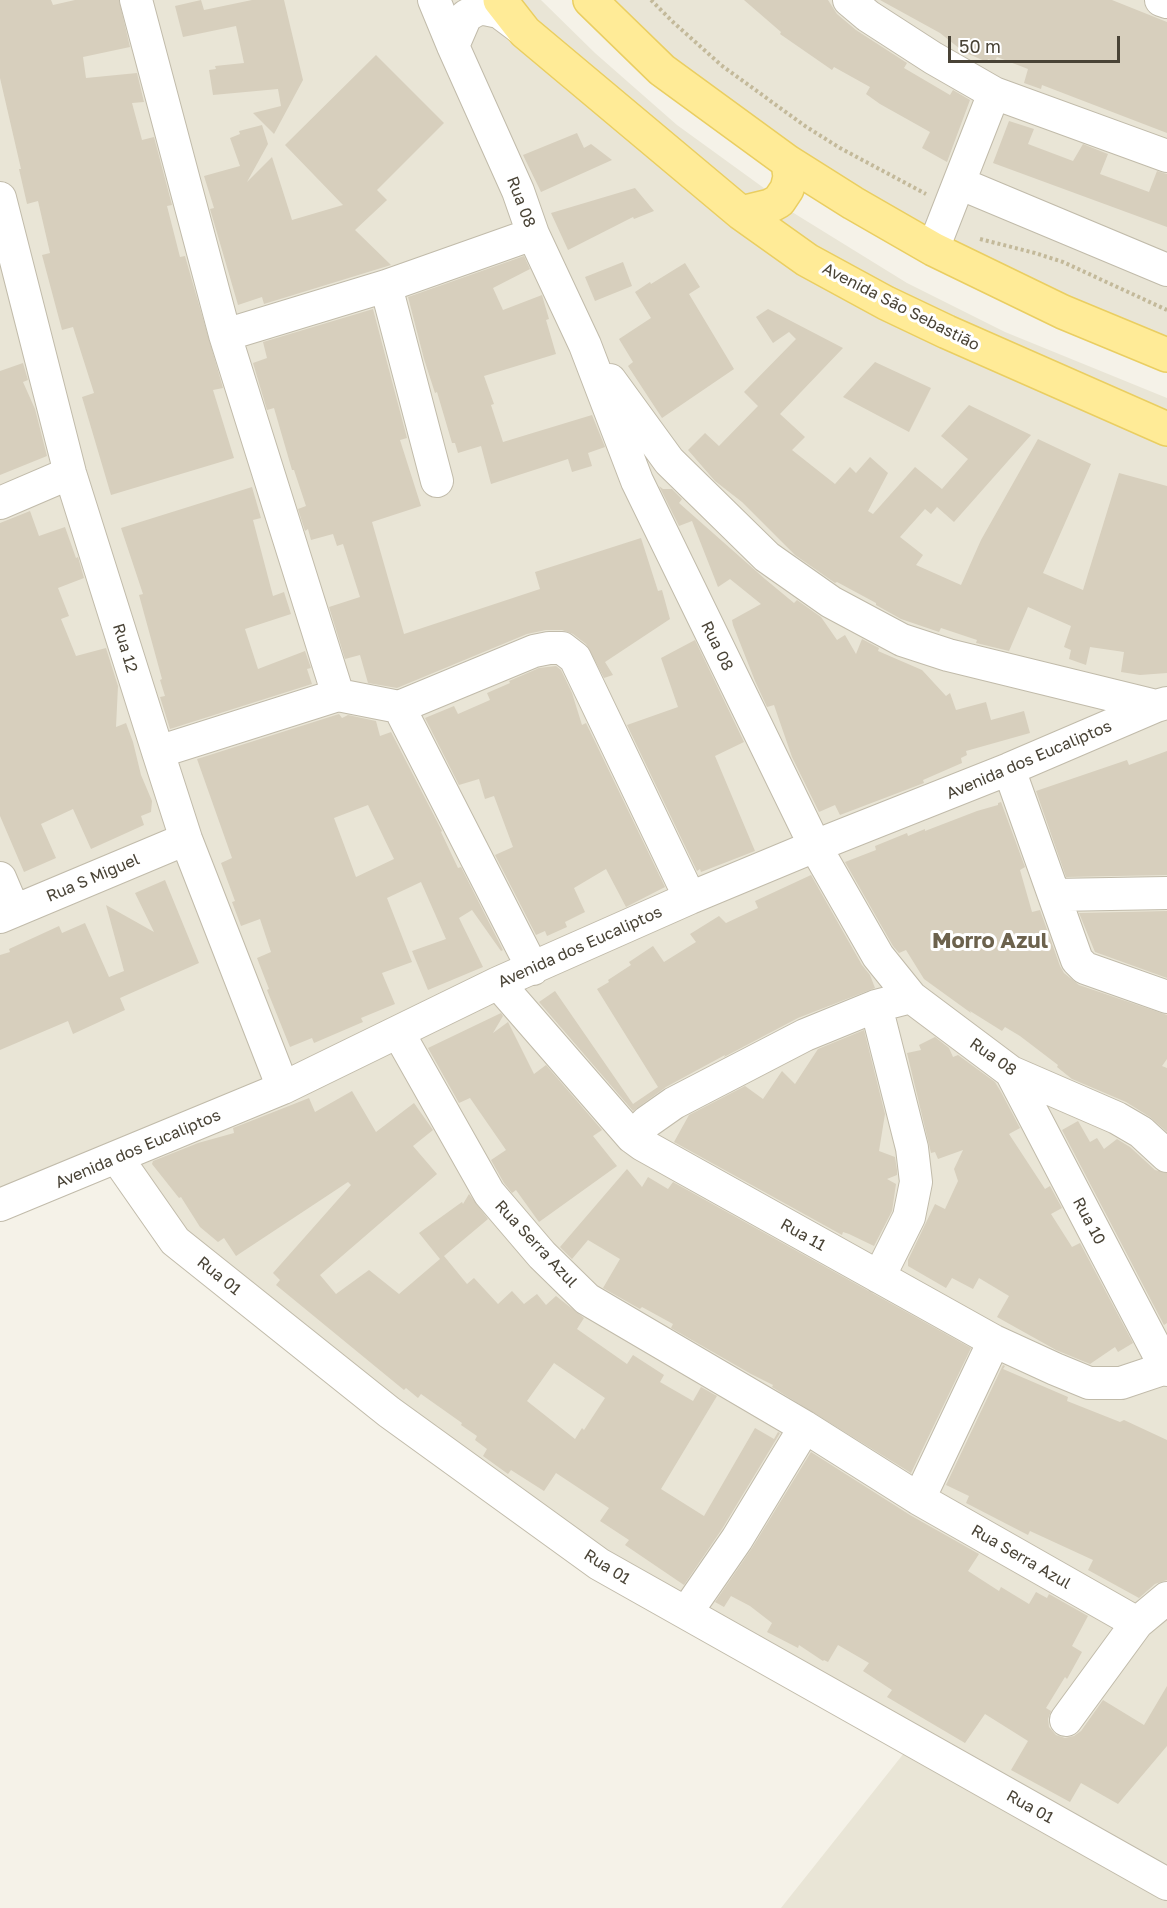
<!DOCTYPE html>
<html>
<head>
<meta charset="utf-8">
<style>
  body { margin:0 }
  #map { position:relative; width:1167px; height:1908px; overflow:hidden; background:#f5f2e8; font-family:"Golos Text",sans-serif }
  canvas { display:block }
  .scale { position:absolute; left:948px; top:36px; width:172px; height:27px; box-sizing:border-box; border:3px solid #494336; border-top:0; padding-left:8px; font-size:18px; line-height:21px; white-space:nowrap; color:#494336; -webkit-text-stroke:4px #fff; paint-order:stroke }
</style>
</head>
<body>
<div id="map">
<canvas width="1167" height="1908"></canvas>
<div class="scale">50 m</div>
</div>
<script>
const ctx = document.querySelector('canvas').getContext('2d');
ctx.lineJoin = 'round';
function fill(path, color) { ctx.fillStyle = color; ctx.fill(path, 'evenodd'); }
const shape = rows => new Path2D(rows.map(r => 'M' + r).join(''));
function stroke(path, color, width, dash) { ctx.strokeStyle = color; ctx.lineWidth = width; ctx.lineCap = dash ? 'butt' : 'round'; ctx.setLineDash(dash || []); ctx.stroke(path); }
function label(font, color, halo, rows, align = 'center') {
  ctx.font = font + ' "Golos Text",sans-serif'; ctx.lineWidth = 6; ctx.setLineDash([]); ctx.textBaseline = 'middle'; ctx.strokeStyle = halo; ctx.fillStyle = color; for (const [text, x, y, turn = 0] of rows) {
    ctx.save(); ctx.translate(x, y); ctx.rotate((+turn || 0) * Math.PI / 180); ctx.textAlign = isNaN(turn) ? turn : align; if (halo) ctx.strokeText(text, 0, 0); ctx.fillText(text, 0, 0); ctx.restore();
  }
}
fill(shape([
  [0,0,541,0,595,53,677,125,768,191,792,212,907,283,1005,332,1167,398,1167,1884,599,1564,176,1241,118,1158,0,1205],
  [590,0,1167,0,1167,355,933,249],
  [912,1743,1167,1894,1167,1908,781,1908]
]), '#e9e5d6');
fill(shape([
  [0,0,51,0,53,5,75,0,119,0,130,47,83,57,86,78,137,73,144,102,132,103,142,140,154,137,172,205,167,206,180,257,185,256,223,388,213,390,234,458,111,495,82,397,94,393,73,327,62,330,42,255,50,253,38,201,27,204,19,169,21,169,0,78],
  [201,0,204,10,252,0,284,0,303,80,274,134,253,113,281,106,278,89,213,95,209,70,216,69,215,66,244,63,236,26,183,37,175,6],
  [744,0,828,0,837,14,856,30,907,63,904,68,950,95,953,90,970,100,947,162,922,148,930,132,880,104,866,94,870,87,834,67,832,70,780,34,781,32],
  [880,0,1112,0,1167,22,1167,133,1042,85,1041,89,1024,83,1028,69,997,57,995,61,988,59,987,62,964,52,940,33],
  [376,55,444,123,377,190,387,200,355,230,391,265,264,304,262,297,238,305,210,209,214,208,204,176,240,166,230,138,240,134,239,131,262,125,268,144,247,182,272,157,292,220,343,205,285,145],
  [1009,121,1034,129,1028,144,1073,161,1083,144,1108,154,1100,174,1149,192,1157,171,1167,174,1167,227,993,163],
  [577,133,584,148,591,144,612,160,541,192,523,155],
  [635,188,654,211,634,219,633,217,568,250,551,213],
  [524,256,530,269,493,288,503,310,542,295,549,319,546,320,556,354,484,376,494,404,491,405,503,442,592,415,605,447,588,453,592,466,572,472,568,459,491,484,481,446,458,453,455,443,452,443,437,392,435,393,424,359,408,297],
  [623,262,632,286,595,301,585,277],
  [685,263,700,287,689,294,734,369,662,418,628,366,633,362,619,339,651,318,635,292,650,282,651,284],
  [373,309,407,438,400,440,421,506,372,522,404,634,540,589,535,572,641,538,658,591,662,590,670,619,605,662,613,675,604,678,586,644,573,634,562,630,546,630,527,634,397,688,368,683,360,655,345,659,329,607,360,597,343,544,337,546,333,534,311,540,308,529,305,531,298,509,306,506,294,470,292,470,274,408,267,410,253,363,267,358,263,342],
  [768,309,843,348,780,414,805,437,792,450,835,484,850,467,856,473,870,457,888,473,868,511,873,514,915,467,942,489,968,459,941,436,969,405,1031,435,954,522,937,507,931,514,925,509,900,537,923,555,916,565,961,585,981,540,1038,439,1091,464,1043,573,1083,590,1119,473,1167,486,1167,673,1140,675,1121,672,1124,652,1090,647,1086,665,1069,659,1071,650,1064,647,1071,626,1028,607,1009,651,976,643,977,640,941,628,939,632,901,619,876,605,876,603,837,582,835,583,795,555,742,502,715,481,688,450,705,433,719,446,758,406,744,392,796,339,789,332,773,343,756,317],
  [875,362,931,388,909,432,843,397],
  [23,363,28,380,23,382,35,409,47,456,0,475,0,371],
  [659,486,663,489,672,489,682,499,679,503,765,579,794,603,797,600,821,617,837,640,845,635,856,654,862,639,879,648,878,651,922,670,946,696,950,693,956,710,986,702,991,720,1024,711,1030,733,966,751,967,755,961,758,962,763,923,780,924,783,840,815,835,805,819,812,792,757,774,705,767,707,755,681,733,625,732,620,761,604,730,579,718,587,692,521,679,526],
  [252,487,261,518,253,520,273,596,284,592,291,614,245,629,258,669,305,651,311,668,307,669,312,684,170,729,160,697,165,696,160,680,162,679,139,595,143,594,121,528],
  [30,511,39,536,65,527,76,558,78,557,84,578,58,588,69,616,61,619,76,656,106,648,118,686,116,727,126,723,133,742,141,775,152,801,151,812,141,816,144,825,91,849,73,809,41,824,56,858,24,872,0,816,0,523],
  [695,640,744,742,715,756,755,851,701,872,700,869,697,871,627,725,678,707,661,658],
  [556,666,561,670,572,693,582,725,586,723,665,887,626,907,606,869,574,888,585,912,565,922,567,927,547,936,545,931,536,935,495,855,513,847,494,796,485,799,479,779,459,785,425,718,454,706,458,714,490,700,487,693,510,683,509,681,539,668],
  [339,714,342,718,348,715,376,721,380,736,391,732,442,831,441,832,458,868,461,867,503,950,501,951,472,910,459,918,483,967,428,990,412,951,446,939,421,882,387,898,412,962,382,973,395,1004,361,1018,363,1022,314,1043,312,1038,290,1047,267,990,269,989,257,958,271,952,260,919,241,926,232,902,235,901,221,863,232,858,197,759],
  [368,805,394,859,356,877,334,818],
  [1167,751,1167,875,1066,877,1036,791,1127,760,1129,765],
  [1001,802,1025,867,1020,870,1032,912,1040,910,1060,966,1064,973,1079,985,1167,1015,1167,1059,1162,1066,1167,1068,1167,1132,1150,1117,1126,1102,1072,1079,1057,1067,1058,1065,1020,1036,1005,1027,1002,1031,970,1011,971,1013,924,979,906,950,899,953,893,946,845,862,876,850,875,846,907,833,908,836,925,829,925,831,977,811,998,805,998,803],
  [811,875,862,965,870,975,875,988,798,1018,724,1057,725,1055,666,1087,633,1111,539,1002,555,991,633,1104,658,1087,597,989,609,982,608,980,631,965,629,962,653,946,664,962,696,942,690,934,719,916,726,923,758,908,755,901],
  [165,880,199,963,120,998,125,1010,73,1034,68,1021,0,1050,0,955,10,952,9,949,59,926,62,933,85,923,109,977,124,971,106,905,154,932,135,893],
  [1167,911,1167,978,1095,952,1079,913],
  [501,1013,503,1016,493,1033,508,1022,534,1074,546,1065,602,1130,593,1136,617,1166,539,1222,516,1190,512,1193,504,1183,491,1160,506,1150,470,1098,459,1103,428,1048],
  [864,1030,885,1114,879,1151,895,1157,897,1170,897,1175,887,1179,896,1184,892,1211,874,1246,849,1234,843,1232,842,1235,674,1142,689,1115,745,1086,763,1099,782,1071,795,1084,818,1049],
  [935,1037,949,1048,953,1057,958,1055,995,1082,1001,1092,1020,1128,1009,1134,1045,1189,1050,1186,1062,1208,1051,1214,1072,1247,1080,1243,1133,1343,1118,1352,1115,1347,1090,1364,1056,1350,997,1317,1009,1296,979,1278,973,1289,952,1278,946,1288,908,1266,908,1260,935,1204,945,1209,958,1181,954,1169,963,1150,938,1159,935,1152,931,1153,907,1053,921,1050,919,1045],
  [352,1091,376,1132,414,1103,433,1130,413,1146,437,1174,320,1275,336,1294,369,1270,399,1294,440,1259,419,1233,462,1202,463,1204,469,1194,488,1219,444,1256,467,1284,474,1278,498,1304,512,1291,524,1304,537,1294,546,1305,556,1296,584,1318,577,1329,627,1364,633,1355,664,1375,660,1382,693,1401,701,1387,717,1396,661,1489,704,1516,755,1428,774,1439,778,1432,780,1433,722,1529,684,1585,625,1545,629,1540,600,1521,609,1508,556,1473,544,1491,511,1470,508,1474,483,1456,487,1449,475,1440,477,1436,461,1425,462,1423,421,1394,418,1398,406,1388,404,1390,276,1285,280,1280,273,1273,351,1185,348,1182,236,1256,224,1238,218,1242,200,1227,181,1197,179,1198,152,1164,153,1161,198,1143,234,1133,233,1128,309,1098,315,1112],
  [554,1363,605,1398,584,1430,582,1428,575,1439,527,1401],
  [1078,1121,1090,1142,1097,1138,1104,1149,1117,1139,1130,1147,1155,1170,1167,1173,1167,1323,1164,1325,1062,1130],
  [627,1169,642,1187,648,1177,668,1189,673,1182,971,1348,911,1473,772,1387,773,1385,751,1374,671,1328,673,1324,642,1307,640,1309,603,1288,620,1259,588,1240,572,1259,560,1247],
  [1003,1365,1005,1366,1003,1369,1068,1397,1067,1401,1120,1422,1124,1420,1167,1440,1167,1580,1155,1584,1139,1598,1088,1570,1093,1560,1030,1531,1028,1535,966,1503,969,1496,946,1485],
  [811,1452,910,1515,979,1554,968,1571,999,1591,1001,1587,1029,1604,1036,1592,1047,1598,1049,1594,1088,1616,1072,1646,1082,1652,1067,1679,1065,1677,1046,1708,1051,1711,1048,1719,1049,1727,1056,1735,1065,1738,1074,1736,1081,1731,1103,1700,1144,1725,1167,1686,1167,1746,1118,1804,1081,1783,1070,1802,1011,1770,1028,1741,985,1714,965,1743,887,1697,892,1690,863,1671,869,1663,838,1645,828,1662,824,1660,823,1661,799,1645,798,1648,767,1632,772,1623,750,1606,731,1596,724,1607,715,1602,752,1548]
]), '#d7cfbd');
const minor = shape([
  [136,0,225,335,338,695],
  [434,0,453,46,518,191,533,234,585,345,637,481,815,846,878,956,911,997,1011,1072,1117,1118,1141,1132,1167,1156],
  [849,0,868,16,933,58,994,93,1167,156],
  [1161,0,1167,2],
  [453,46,466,16,480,8,499,12,523,30],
  [959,183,1167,270],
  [0,198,70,473,158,752,186,839,283,1088],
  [933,249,994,93],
  [386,286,437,481],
  [225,335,386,286,533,234],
  [610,380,669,461,767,557,831,602,902,640,948,655,1156,706],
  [0,503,70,473],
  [399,707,533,969],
  [158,752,338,695,399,707,534,651,549,648,562,648,575,658,690,898],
  [1009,769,1077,960,1085,968,1167,997],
  [0,878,14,911],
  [1054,895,1167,893],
  [0,917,186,839],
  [498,983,632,1137,643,1145,994,1341,1055,1369,1089,1383,1121,1383,1166,1368],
  [876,1006,912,1148,916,1182,909,1217,879,1277],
  [398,1032,489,1193,542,1255,587,1299,805,1427,919,1499,1137,1623],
  [1011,1072,1167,1370],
  [632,1137,647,1122,674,1103,805,1035,876,1006,911,997],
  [117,1158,175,1241,389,1412,599,1564,1167,1884],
  [0,1205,283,1088,498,983,690,898,815,846,1009,769,1156,706,1167,703],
  [919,1499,994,1341],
  [686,1613,737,1539,805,1427],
  [1066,1720,1137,1623,1167,1598]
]);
const major = shape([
  [500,0,525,32,741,213,807,260,886,303,947,332,1167,429],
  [590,0,662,70,788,162,853,203,933,249,1063,312,1167,355],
  [741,213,770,206,779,201,787,189,790,177,788,162]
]);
stroke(minor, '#c1bbaa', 34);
stroke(major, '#eace61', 36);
stroke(shape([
  [651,0,674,23,721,65,805,126,840,148,926,194],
  [980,239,1035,253,1063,262,1167,310]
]), '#c3b99a', 4, [3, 3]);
stroke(minor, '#fff', 32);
stroke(major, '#ffeb97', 33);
label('16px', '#494336', '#fff', [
  ["Rua 08",521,202,69],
  ["Avenida São Sebastião",901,307,27],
  ["Rua 08",717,646,64],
  ["Rua 12",125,648,73],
  ["Avenida dos Eucaliptos",1029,760,-23],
  ["Rua S Miguel",93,878,-23],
  ["Avenida dos Eucaliptos",580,947,-24],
  ["Rua 08",993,1057,35],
  ["Avenida dos Eucaliptos",138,1149,-23],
  ["Rua 10",1089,1221,62],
  ["Rua 11",803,1235,29],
  ["Rua Serra Azul",536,1244,47],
  ["Rua 01",219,1276,39],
  ["Rua Serra Azul",1021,1557,30],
  ["Rua 01",607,1567,32],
  ["Rua 01",1030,1807,29]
]);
label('bold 22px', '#6c624d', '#fff', [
  ["Morro Azul",990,941]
]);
</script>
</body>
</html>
